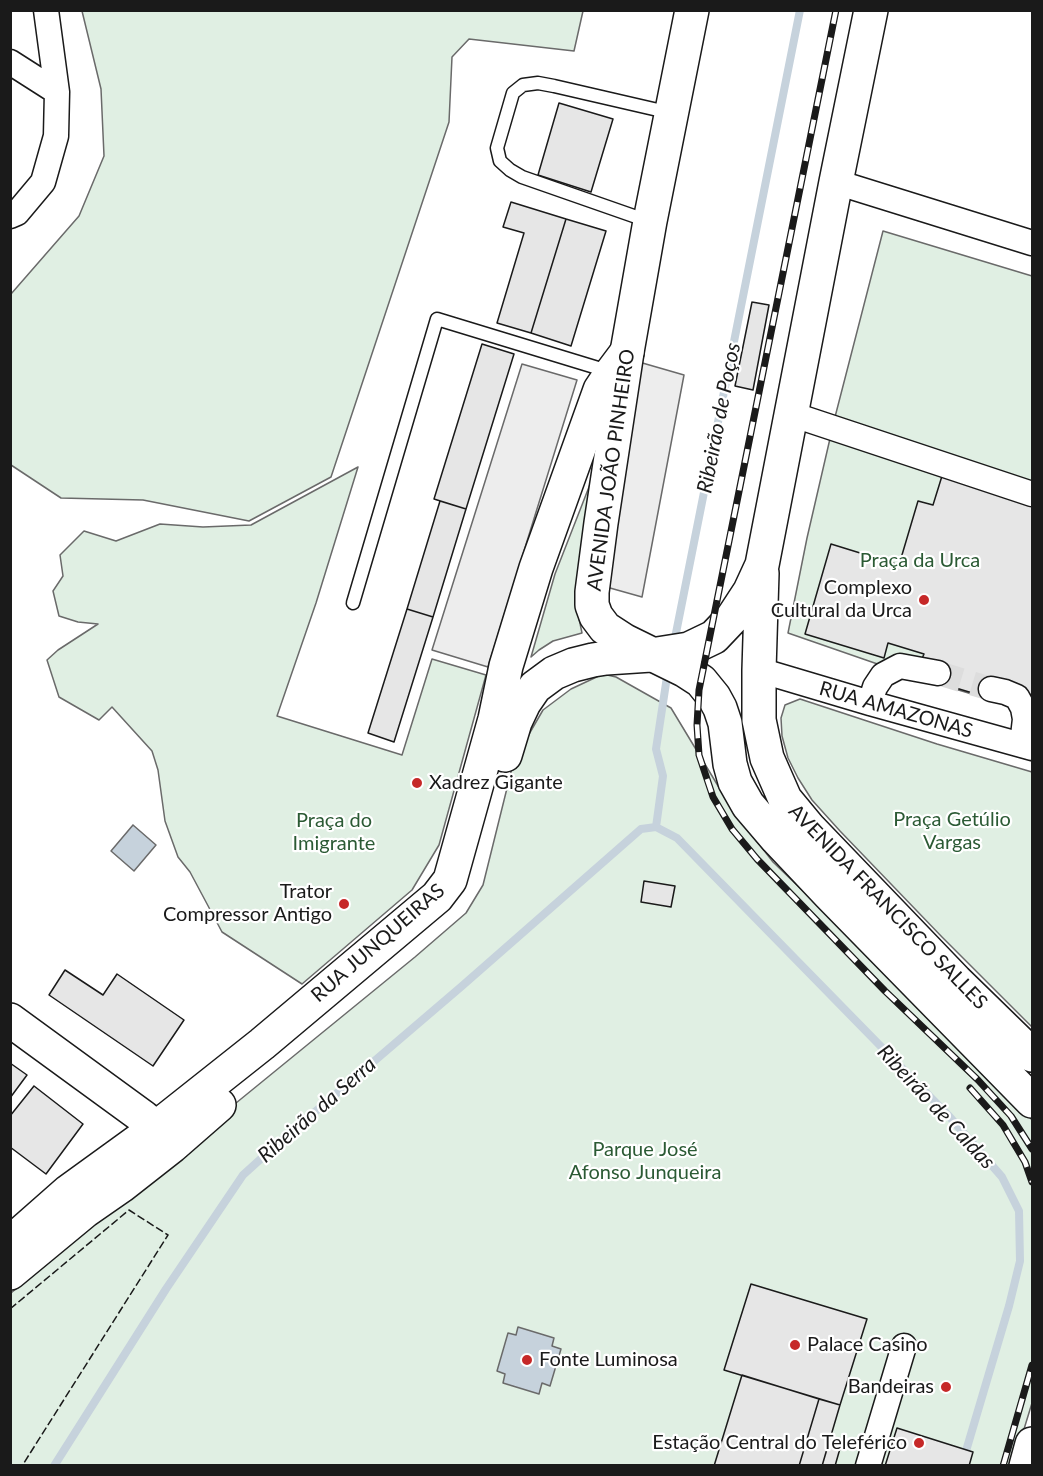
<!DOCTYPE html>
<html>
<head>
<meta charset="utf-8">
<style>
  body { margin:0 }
  #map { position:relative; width:1043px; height:1476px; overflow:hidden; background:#fff; font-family:Lato,sans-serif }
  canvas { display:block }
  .frame { position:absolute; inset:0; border:12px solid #1a1a1a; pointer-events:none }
</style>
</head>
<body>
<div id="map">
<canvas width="1043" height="1476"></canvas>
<div class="frame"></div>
</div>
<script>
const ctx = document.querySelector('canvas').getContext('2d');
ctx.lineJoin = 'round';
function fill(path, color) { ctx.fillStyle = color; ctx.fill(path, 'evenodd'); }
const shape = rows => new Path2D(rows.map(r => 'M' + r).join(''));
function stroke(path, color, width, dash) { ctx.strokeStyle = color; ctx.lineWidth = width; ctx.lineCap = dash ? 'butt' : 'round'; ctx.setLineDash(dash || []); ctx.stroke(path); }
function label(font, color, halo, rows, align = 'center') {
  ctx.font = font + ' Lato,sans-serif'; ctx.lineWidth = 4.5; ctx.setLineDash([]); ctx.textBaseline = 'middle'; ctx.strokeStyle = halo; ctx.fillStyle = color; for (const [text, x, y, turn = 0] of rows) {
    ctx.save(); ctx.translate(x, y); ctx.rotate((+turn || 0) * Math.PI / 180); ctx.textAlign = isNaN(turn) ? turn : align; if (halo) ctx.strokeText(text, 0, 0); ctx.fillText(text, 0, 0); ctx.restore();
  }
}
const green = shape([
  [82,11,583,11,574,51,469,39,452,57,449,122,331,477,249,521,143,500,61,498,11,465,11,294,79,216,104,156,101,89,82,11],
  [883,231,1032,276,1032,712,915,677,788,633,807,538,835,417,883,231],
  [605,446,577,609,582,633,553,641,539,650,531,657,555,574,605,446],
  [358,467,316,603,277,716,402,755,432,659,486,675,439,845,412,890,302,984,222,932,190,872,178,857,165,821,158,770,152,751,112,707,99,720,59,697,47,660,58,650,98,624,78,622,59,616,53,591,63,576,60,555,84,531,116,541,160,524,203,527,251,525,358,467],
  [603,674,616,677,671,708,732,809,773,862,997,1078,1032,1120,1032,1403,1013,1465,11,1466,11,1293,129,1194,225,1112,415,957,466,913,483,885,514,760,543,710,571,689,603,674],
  [800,699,937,744,1032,772,1032,1027,942,937,840,831,812,800,798,778,788,758,782,736,781,718,785,705,800,699]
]);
fill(green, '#e0efe3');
stroke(green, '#6a6a6a', 1.5);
const parking = shape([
  [639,362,684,375,642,597,610,588,607,583,639,362],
  [522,364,577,380,488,667,432,650,522,364]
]);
fill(parking, '#ededed');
stroke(parking, '#6a6a6a', 1.5);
const water = shape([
  [133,825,156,845,134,871,111,851,133,825],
  [518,1327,554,1338,552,1346,561,1349,550,1386,542,1383,539,1394,503,1383,505,1374,497,1371,508,1333,516,1335,518,1327]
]);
fill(water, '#c6d2dc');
stroke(water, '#6a6a6a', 1.5);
stroke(shape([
  [674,643,800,10],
  [656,827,663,776,656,749,668,670],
  [656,827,677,838,948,1115,1002,1177,1019,1211,1020,1261,1009,1306,963,1461],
  [54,1466,166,1289,243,1175,275,1146,462,986,641,829,656,827]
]), '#c6d2dc', 8);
const building = shape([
  [559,103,613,119,591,192,538,175,559,103],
  [511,202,566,219,531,333,497,323,524,233,503,227,511,202],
  [566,219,606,231,571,346,531,333,566,219],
  [752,302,769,305,753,390,735,386,752,302],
  [482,344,514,354,466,509,434,499,482,344],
  [942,476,1032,503,1032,695,1000,686,989,698,936,682,921,661,924,654,888,643,884,658,805,634,831,544,899,565,918,501,933,505,942,476],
  [440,501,466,509,433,617,407,609,440,501],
  [407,609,433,617,394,742,368,733,407,609],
  [644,881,675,886,671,907,641,902,644,881],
  [65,970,103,995,117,974,184,1020,153,1066,49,995,65,970],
  [10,1063,27,1075,10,1098,10,1063],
  [34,1086,83,1124,46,1174,10,1147,10,1116,34,1086],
  [751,1284,867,1319,840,1405,724,1370,751,1284],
  [742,1375,819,1399,799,1466,714,1466,742,1375],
  [819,1399,840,1405,822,1466,799,1466,819,1399],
  [897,1428,973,1452,969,1466,885,1466,897,1428],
  [829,1442,841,1445,835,1466,822,1466,829,1442]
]);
fill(building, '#e6e6e6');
stroke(building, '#1a1a1a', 1.5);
stroke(shape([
  [938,673,991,689]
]), '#ddd', 24, [24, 12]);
const lane = shape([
  [648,221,522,177,510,170,500,161,497,148,513,93,523,85,538,83,554,86,671,113],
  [353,603,437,319,611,372]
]);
const street = shape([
  [10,62,57,92],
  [836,182,1032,243],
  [10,216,17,213,43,182,56,136,57,92,46,10],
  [791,414,1032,494],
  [759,670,870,703,1032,748],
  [991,689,1005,692,1017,697,1023,708,1025,719,1022,745],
  [870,703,875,687,883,675,900,666,938,673],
  [868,1466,904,1346]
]);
const secondary = shape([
  [505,755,515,722,524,703,535,687,554,673,573,665,593,660,606,658,651,655],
  [10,1020,143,1117,156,1128,171,1144],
  [10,1243,69,1191,156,1128,262,1044,437,897,450,880,495,719,506,666,536,568,600,390,612,372,627,352],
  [10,1273,85,1211,121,1186,172,1146,219,1105]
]);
const primary = shape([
  [692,10,650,221,627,352,601,523,592,592,592,605,596,616,605,628,625,641,684,670,701,681,714,697,720,708,725,723,730,764,735,782,748,805,777,839,830,895,1032,1101],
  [762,573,759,670,759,720,767,758,785,799,809,828,956,981,1032,1055],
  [651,655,689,649,714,637,733,617,750,591,762,565,836,182,871,10],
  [1026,1466,1032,1444]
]);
stroke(lane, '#1a1a1a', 15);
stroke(street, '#1a1a1a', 27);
stroke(secondary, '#1a1a1a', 36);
stroke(primary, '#1a1a1a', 36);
stroke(lane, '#fff', 12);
stroke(street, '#fff', 24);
stroke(secondary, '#fff', 33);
stroke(primary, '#fff', 33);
const rail = shape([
  [836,10,699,690,697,725,699,755,713,797,732,829,757,859,885,991,978,1080,1011,1116,1032,1149],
  [970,1088,1003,1125,1025,1162,1032,1182],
  [1003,1466,1032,1365]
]);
stroke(rail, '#1a1a1a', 7);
stroke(rail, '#fff', 4.5, [14]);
stroke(shape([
  [10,1309,129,1210,168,1235,22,1466]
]), '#1a1a1a', 1.5, [8, 3]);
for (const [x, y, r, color] of [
  [924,600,6,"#c62828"],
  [417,783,6,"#c62828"],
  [344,904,6,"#c62828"],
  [795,1345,6,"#c62828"],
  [527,1360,6,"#c62828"],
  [946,1387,6,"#c62828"],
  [919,1443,6,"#c62828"]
]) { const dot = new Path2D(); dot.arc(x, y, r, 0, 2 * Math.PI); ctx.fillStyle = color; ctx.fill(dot); stroke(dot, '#fff', 2); }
label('20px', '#1a1a1a', '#fff', [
  ["AVENIDA JOÃO PINHEIRO",611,470,-82],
  ["RUA AMAZONAS",896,710,16],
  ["AVENIDA FRANCISCO SALLES",888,907,46],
  ["RUA JUNQUEIRAS",378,943,-41]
]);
label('20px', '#2b5a34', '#fff', [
  ["Praça da Urca",920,561],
  ["Praça Getúlio",952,820],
  ["Vargas",952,843],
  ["Praça do",334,821],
  ["Imigrante",334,844],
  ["Parque José",645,1150],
  ["Afonso Junqueira",645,1173]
]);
label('20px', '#1a1a1a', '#fff', [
  ["Complexo",912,588],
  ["Cultural da Urca",912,611],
  ["Xadrez Gigante",429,783,"left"],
  ["Trator",332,892],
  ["Compressor Antigo",332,915],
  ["Palace Casino",807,1345,"left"],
  ["Fonte Luminosa",539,1360,"left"],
  ["Bandeiras",934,1387],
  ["Estação Central do Teleférico",907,1443]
], 'right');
label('italic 21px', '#1a1a1a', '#fff', [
  ["Ribeirão de Poços",719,418,-79],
  ["Ribeirão de Caldas",936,1107,47],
  ["Ribeirão da Serra",317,1110,-41]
]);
</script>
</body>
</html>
